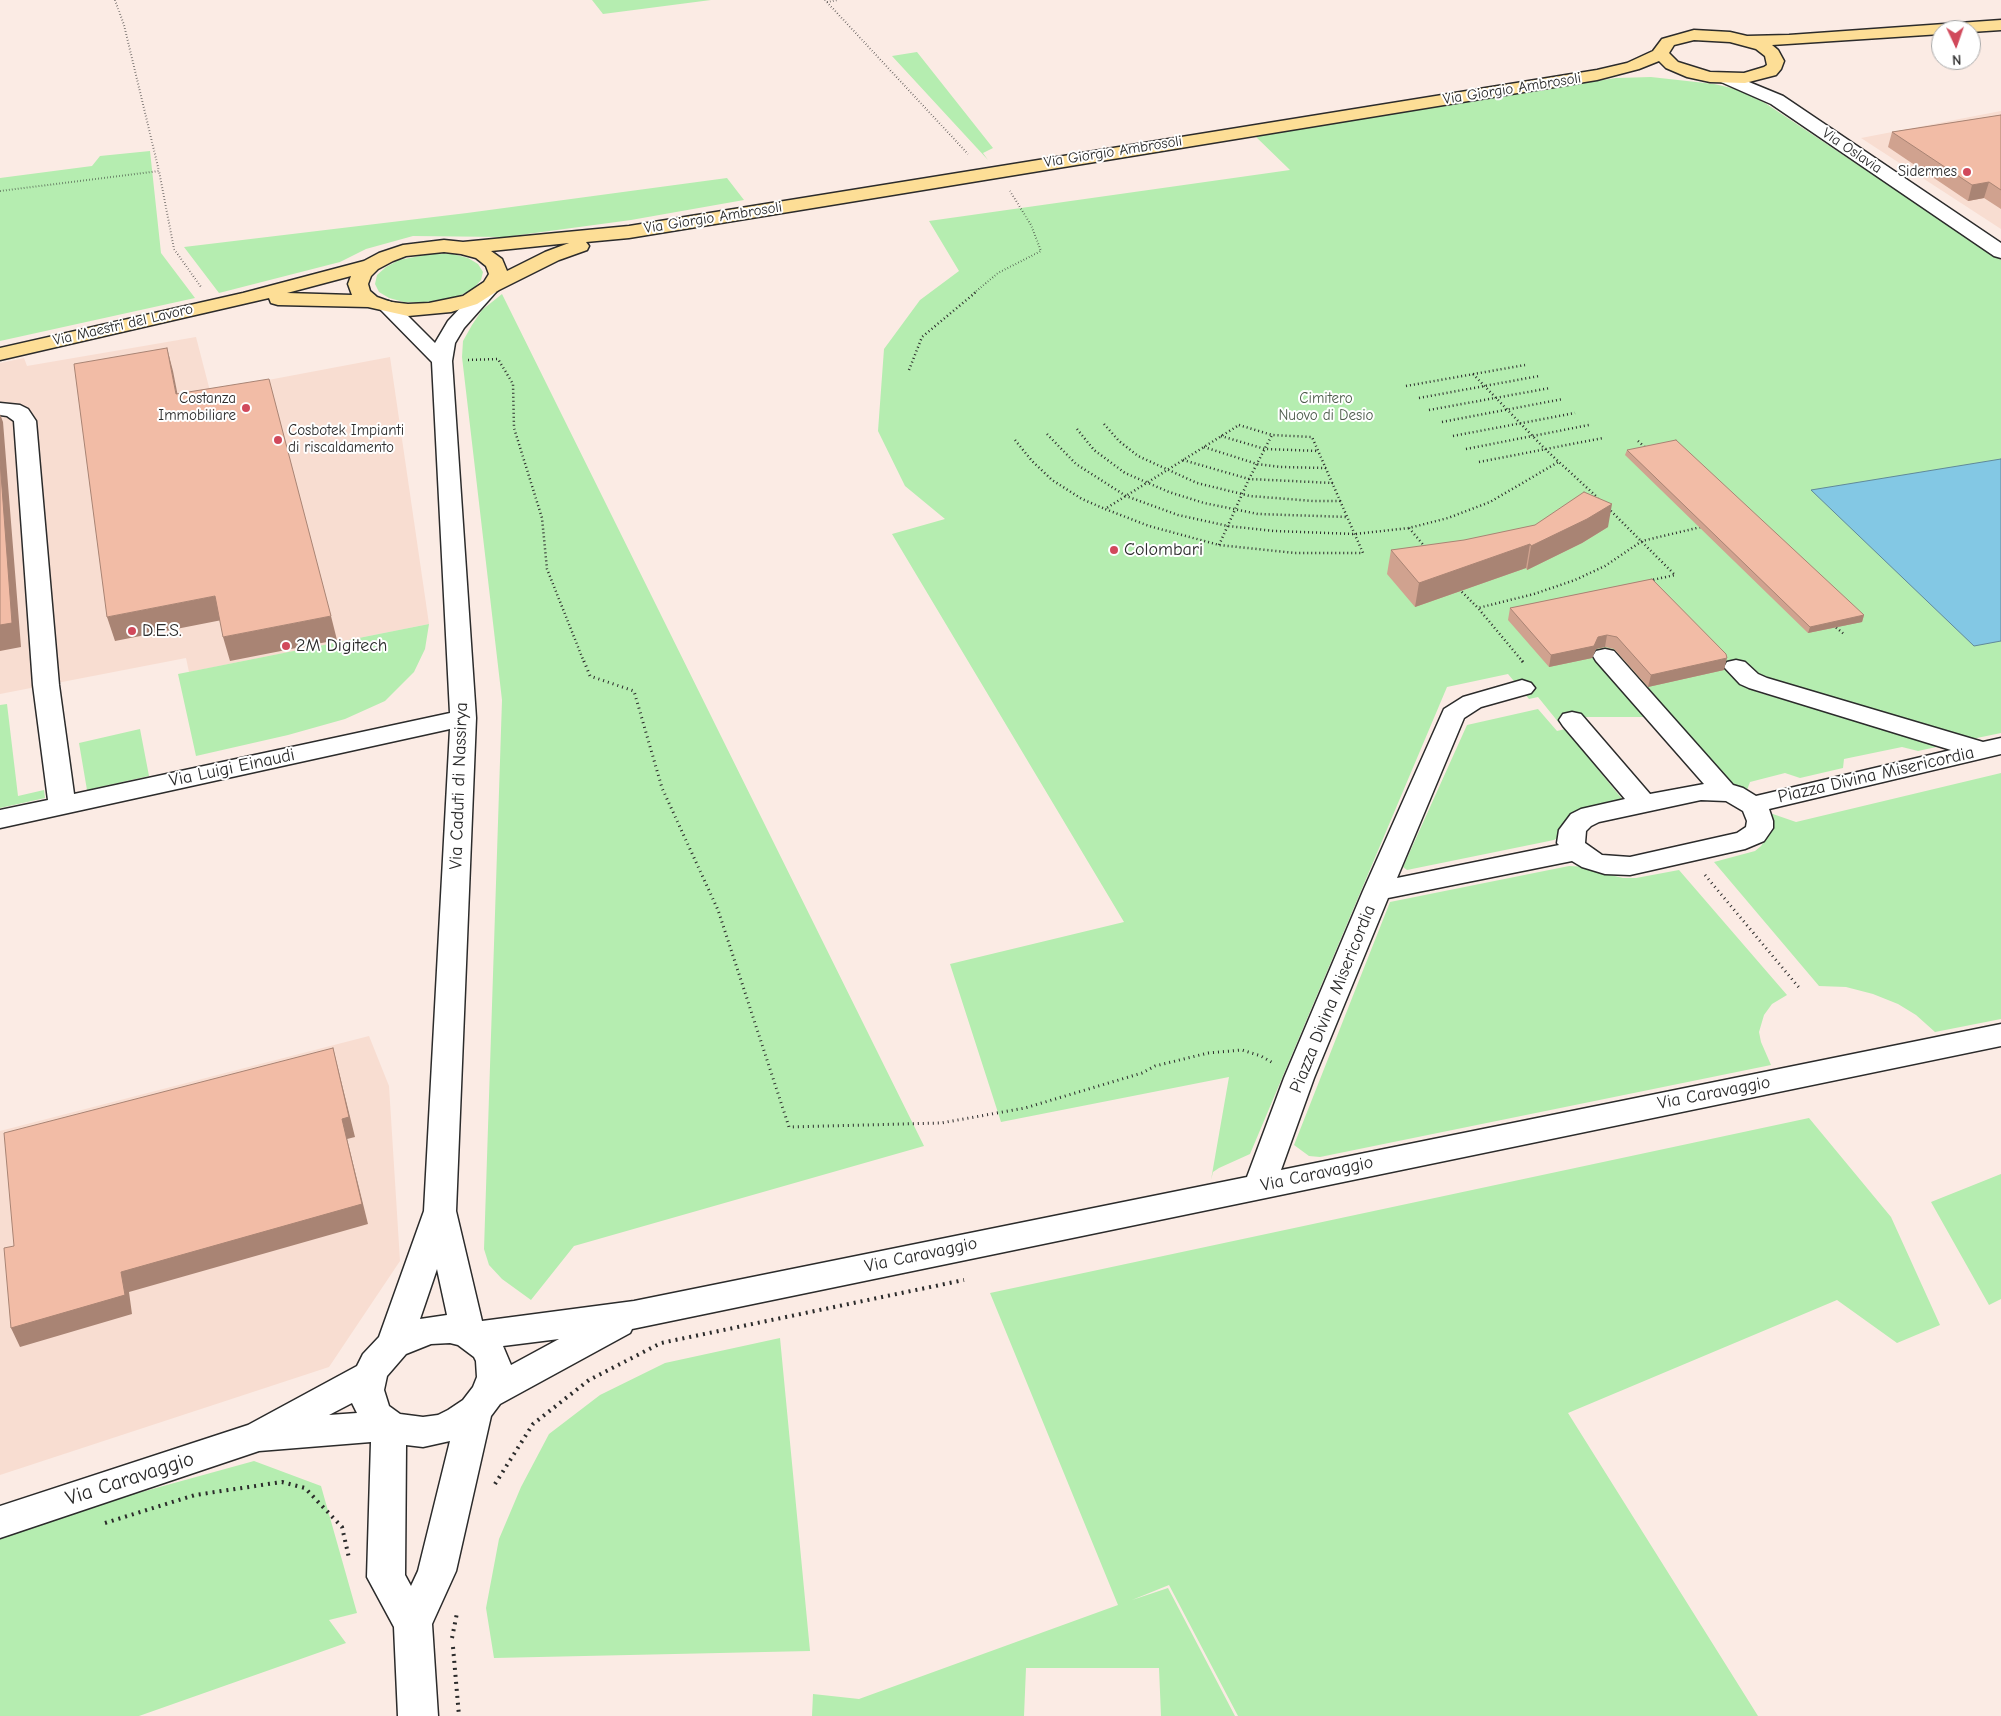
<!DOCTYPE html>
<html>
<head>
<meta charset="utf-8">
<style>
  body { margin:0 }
  #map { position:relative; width:2001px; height:1716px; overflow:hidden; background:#fbebe4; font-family:"Comic Neue",sans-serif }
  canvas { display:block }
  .north { position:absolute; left:1931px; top:20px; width:50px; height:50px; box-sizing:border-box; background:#fff; border:1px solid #aaa; border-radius:50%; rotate:177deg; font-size:14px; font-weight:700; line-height:20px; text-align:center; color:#2b2b2b }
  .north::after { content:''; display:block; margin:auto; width:18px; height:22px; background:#d1495b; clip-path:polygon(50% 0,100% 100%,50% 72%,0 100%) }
</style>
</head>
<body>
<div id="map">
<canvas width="2001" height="1716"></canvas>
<div class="north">N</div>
</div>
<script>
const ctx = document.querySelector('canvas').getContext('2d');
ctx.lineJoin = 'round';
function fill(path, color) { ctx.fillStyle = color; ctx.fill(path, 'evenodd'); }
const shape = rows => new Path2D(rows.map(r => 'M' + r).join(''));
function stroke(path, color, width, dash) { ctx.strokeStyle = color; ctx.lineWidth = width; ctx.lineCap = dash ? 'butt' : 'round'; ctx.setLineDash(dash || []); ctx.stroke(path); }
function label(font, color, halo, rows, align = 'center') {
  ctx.font = font + ' "Comic Neue",sans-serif'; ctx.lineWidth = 4; ctx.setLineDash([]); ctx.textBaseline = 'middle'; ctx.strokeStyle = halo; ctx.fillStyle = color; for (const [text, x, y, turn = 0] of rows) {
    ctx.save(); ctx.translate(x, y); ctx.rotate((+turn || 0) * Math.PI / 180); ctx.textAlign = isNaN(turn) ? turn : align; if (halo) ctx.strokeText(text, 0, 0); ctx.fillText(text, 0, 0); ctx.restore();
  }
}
fill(shape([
  [2001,111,2001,229,1861,138],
  [196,337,210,391,390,357,429,624,189,672,186,658,0,694,0,363,24,358,27,366],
  [369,1036,389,1086,400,1261,329,1367,0,1475,0,1131]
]), '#f8ddd1');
fill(shape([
  [592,0,711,0,603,14],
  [917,52,993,148,983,153,988,160,892,56],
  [1651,77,1714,84,1736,89,1765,103,2001,260,2001,733,1972,739,1727,670,1743,685,1757,692,1941,746,1918,751,1902,747,1844,759,1843,768,1800,778,1785,773,1750,782,1747,790,1733,791,1624,692,1645,717,1586,717,1559,723,1538,697,1529,699,1508,674,1447,687,1250,1154,1219,1168,1213,1172,1211,1180,1229,1077,1001,1122,950,964,1124,922,892,534,945,519,905,486,878,431,884,349,920,300,959,271,929,221,1290,170,1254,135,1616,78],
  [150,151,161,253,195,298,0,341,0,178,92,166,100,156],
  [727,178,744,200,631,220,505,237,413,236,366,249,340,262,219,293,184,247,467,213],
  [435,253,453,254,468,258,478,264,483,272,481,280,473,289,459,296,422,303,404,302,389,298,379,292,375,284,377,275,386,267,399,260],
  [502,294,924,1146,574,1246,531,1300,502,1279,489,1265,484,1249,502,700,462,357,463,341,472,325,482,310],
  [429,624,425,649,414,672,385,701,345,719,288,735,196,756,178,674],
  [7,704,18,796,44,790,45,798,0,808,0,705],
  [1538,709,1557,731,1565,729,1623,800,1577,812,1568,818,1564,834,1554,840,1407,870,1403,867,1467,725],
  [140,729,149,776,87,790,79,743],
  [2001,773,2001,1019,1935,1032,1916,1015,1898,1004,1873,994,1846,987,1819,986,1714,862,1755,851,1761,846,1770,833,1771,827,1767,812,1796,822],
  [1569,866,1589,867,1602,873,1623,878,1636,878,1679,870,1787,995,1772,1004,1764,1015,1759,1032,1761,1042,1771,1065,1320,1157,1309,1156,1294,1145,1390,902],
  [1809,1118,1891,1217,1940,1325,1897,1343,1837,1300,1568,1413,1758,1716,1238,1716,1169,1585,1132,1600,1168,1588,1235,1716,1161,1716,1159,1668,1026,1668,1024,1716,812,1716,813,1694,859,1699,1118,1605,990,1293],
  [2001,1174,2001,1299,1989,1305,1931,1202],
  [780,1338,810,1651,494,1658,486,1608,499,1539,521,1487,549,1434,600,1395,665,1363],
  [254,1461,321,1486,357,1613,329,1620,346,1643,139,1716,0,1716,0,1531]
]), '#b5edb0');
const water = shape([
  [2001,459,2001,641,1974,646,1811,490,2001,459]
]);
fill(water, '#83c8e4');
stroke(water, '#60899a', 1);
const minor = shape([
  [1727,73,1783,96,2001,243,2001,258,1994,256,1771,104,1721,82,1719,78,1721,74,1727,73],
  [486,286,493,288,496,292,464,328,455,343,452,361,476,718,456,1211,482,1321,634,1301,1247,1177,1284,1078,1363,891,1444,709,1463,697,1522,680,1531,683,1535,688,1531,693,1481,707,1464,718,1397,878,1559,845,1557,843,1559,830,1571,814,1581,809,1625,799,1563,726,1559,720,1563,714,1572,712,1581,714,1650,794,1704,784,1596,661,1593,656,1596,651,1605,649,1614,651,1733,785,1743,788,1756,796,1951,750,1749,688,1740,684,1724,667,1727,662,1736,660,1745,662,1758,674,1767,678,1983,742,2001,738,2001,754,1769,809,1773,821,1773,828,1764,841,1745,849,1630,875,1605,874,1582,867,1572,861,1388,898,1314,1078,1281,1170,2001,1024,2001,1046,632,1329,630,1333,500,1404,491,1416,456,1571,432,1624,438,1716,398,1716,394,1627,367,1577,371,1442,259,1451,0,1538,0,1506,248,1425,357,1366,363,1354,379,1337,424,1211,450,729,0,828,0,810,48,800,33,685,14,421,7,416,0,415,0,403,20,405,28,409,36,421,59,685,74,794,450,713,432,362,378,307,381,303,388,301,395,303,435,343,448,321,479,288,486,286],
  [1701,800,1726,801,1743,811,1747,821,1746,827,1737,833,1630,857,1602,855,1585,843,1586,831,1591,826,1599,822,1701,800],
  [437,1269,447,1315,420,1319,437,1269],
  [559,1339,511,1365,503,1346,559,1339],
  [450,1343,458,1345,474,1357,476,1361,477,1377,473,1387,463,1400,448,1410,438,1415,423,1417,400,1414,389,1406,384,1390,387,1376,406,1354,431,1344,450,1343],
  [352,1403,357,1413,329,1415,352,1403],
  [450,1441,418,1571,411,1586,405,1575,406,1445,423,1447,450,1441]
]);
const major = shape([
  [2001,20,2001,30,1971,32,1971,30,1941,30,1941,34,1772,45,1778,50,1784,61,1781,69,1776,75,1745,83,1710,82,1687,77,1666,68,1659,61,1639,69,1597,80,629,238,586,242,589,246,587,250,559,260,499,290,477,304,451,312,408,316,368,307,278,305,271,303,269,298,0,360,0,348,243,293,364,261,379,253,403,245,444,240,463,242,629,226,1597,70,1627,63,1653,51,1662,39,1694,30,1730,32,1747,36,1789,35,2001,20],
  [1694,40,1730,42,1756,49,1765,56,1767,65,1764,67,1744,73,1710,72,1678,62,1669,53,1674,45,1694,40],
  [569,243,545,252,507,271,502,259,491,251,569,243],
  [444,252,461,254,476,258,486,266,489,274,484,282,463,296,429,303,408,304,391,302,377,297,370,291,368,284,371,276,378,269,393,261,406,256,444,252],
  [351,276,348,284,352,295,287,293,351,276]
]);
stroke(minor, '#2b2b2b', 3);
stroke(major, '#2b2b2b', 3);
stroke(shape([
  [115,0,124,25,159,171],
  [825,0,968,154],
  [827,2,838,0],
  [0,191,159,171,174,249,201,287],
  [974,293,998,273,1041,251,1031,225,1010,191]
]), '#2b2b2b', 2, [0.5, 2.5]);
stroke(shape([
  [468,360,498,359,513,384,514,428,542,518,547,569,584,662],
  [909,370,922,337,976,292],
  [1473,374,1545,449,1598,498],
  [1406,386,1525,365],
  [1419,398,1539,376],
  [1429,410,1550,388],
  [1442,422,1563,399],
  [1104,424,1119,441,1138,456,1197,483,1250,496,1313,501,1341,501],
  [1239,425,1272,435,1312,437,1363,553,1295,553,1219,545,1149,526,1105,509,1239,425],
  [1077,429,1094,450,1125,473,1169,492,1204,503,1258,514,1348,517],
  [1047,434,1076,464,1126,496,1178,515,1228,526,1274,531,1355,534,1409,528,1448,518,1490,502,1560,461],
  [1221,436,1265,449,1319,451],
  [1453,436,1575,413],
  [1015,440,1032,461,1052,480,1082,499,1105,509],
  [1638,441,1647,449],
  [1204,447,1257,464,1281,467,1326,468],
  [1466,449,1589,425],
  [1183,460,1249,479,1333,483],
  [1479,462,1603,438],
  [1608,508,1675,575,1652,580,1654,582],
  [1409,528,1426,548],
  [1219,545,1249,479,1272,435],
  [1459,589,1478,608],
  [1833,625,1844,634],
  [1523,662,1478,608,1534,594,1575,580,1605,566,1642,541,1701,527]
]), '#2b2b2b', 2.5, [1, 3]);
stroke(shape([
  [584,661,590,676,634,691,662,788,718,910,789,1127,941,1123,1025,1108,1142,1073,1155,1066,1208,1053,1242,1050,1261,1056,1273,1063],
  [1522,661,1525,664],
  [1705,875,1801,990]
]), '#2b2b2b', 3, [1, 4]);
stroke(shape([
  [495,1484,533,1424,589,1380,661,1343,964,1280],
  [105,1523,195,1495,282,1482,305,1488,342,1527,349,1558],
  [452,1638,457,1613],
  [453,1647,459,1716]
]), '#2b2b2b', 4, [2, 5]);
fill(minor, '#fff');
fill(major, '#fdde96');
fill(shape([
  [2001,115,2001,209,1984,198,1968,201,1888,147,1892,132],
  [1627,450,1864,615,1862,622,1808,633,1625,455],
  [1608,527,1582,543,1527,570,1526,568,1415,607,1387,574,1391,550],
  [1652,579,1724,670,1648,687,1614,649,1605,647,1596,649,1592,658,1549,667,1508,620,1510,608]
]), '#d0a28f');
fill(shape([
  [1989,182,1984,198,1968,201,1972,185],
  [167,348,173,371,182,417,176,394],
  [0,414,3,422,21,647,0,651],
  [1612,504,1608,527,1582,543,1527,570,1531,546],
  [1530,544,1526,568,1415,607,1419,583],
  [215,596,222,620,115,641,107,617],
  [1864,615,1862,622,1808,633,1810,627],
  [331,616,337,640,230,661,223,637],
  [1607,635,1605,647,1596,649,1592,658,1549,667,1551,655,1598,637],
  [1727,658,1724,670,1648,687,1651,675],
  [333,1048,355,1137,347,1139,368,1224,129,1292,132,1314,20,1347,11,1328,121,1272,342,1119]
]), '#a98474');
const building = shape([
  [2001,115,2001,190,1989,182,1972,185,1892,132,2001,115],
  [167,348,176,394,269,379,331,616,223,637,215,596,107,617,74,364,167,348],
  [1676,440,1864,615,1810,627,1627,450,1676,440],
  [0,461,12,623,0,625,0,461],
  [1584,492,1612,504,1587,519,1531,546,1530,544,1419,583,1391,550,1464,540,1535,525,1584,492],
  [1652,579,1726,654,1727,658,1651,675,1617,637,1607,635,1598,637,1594,646,1551,655,1510,608,1652,579],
  [333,1048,349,1117,342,1119,362,1204,121,1272,125,1295,11,1328,4,1248,14,1246,4,1133,333,1048]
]);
fill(building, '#f2bca6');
stroke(building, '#a98474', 1);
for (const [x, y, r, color] of [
  [1967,172,5,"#d1495b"],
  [246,408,5,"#d1495b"],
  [278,440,5,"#d1495b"],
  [1114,550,5,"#d1495b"],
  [132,631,5,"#d1495b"],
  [286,646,5,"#d1495b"]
]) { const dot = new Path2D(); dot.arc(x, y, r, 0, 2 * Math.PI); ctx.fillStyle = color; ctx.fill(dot); stroke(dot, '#fff', 2); }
label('15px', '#2b2b2b', '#fff', [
  ["Via Giorgio Ambrosoli",1512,89,-9],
  ["Via Oslavia",1852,151,34],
  ["Via Giorgio Ambrosoli",1113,152,-9],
  ["Via Giorgio Ambrosoli",713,218,-9],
  ["Via Maestri del Lavoro",123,325,-13]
]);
label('15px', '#2b2b2b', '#fff', [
  ["Sidermes",1957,172],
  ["Costanza",236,399],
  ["Immobiliare",236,416],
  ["Cosbotek Impianti",288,431,"left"],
  ["di riscaldamento",288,448,"left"]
], 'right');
label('15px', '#4e5c4c', '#fff', [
  ["Cimitero",1326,399],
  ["Nuovo di Desio",1326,416]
]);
label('18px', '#2b2b2b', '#fff', [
  ["Colombari",1124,550],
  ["D.E.S.",142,631],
  ["2M Digitech",296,646]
], 'left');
label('18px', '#2b2b2b', '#fff', [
  ["Via Luigi Einaudi",232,768,-12],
  ["Piazza Divina Misericordia",1876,775,-13],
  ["Via Caduti di Nassirya",459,786,-88],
  ["Piazza Divina Misericordia",1333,999,-68],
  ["Via Caravaggio",1714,1093,-11],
  ["Via Caravaggio",1317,1174,-12],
  ["Via Caravaggio",921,1255,-12]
]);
label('21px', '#2b2b2b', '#fff', [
  ["Via Caravaggio",130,1479,-18]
]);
</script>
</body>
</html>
